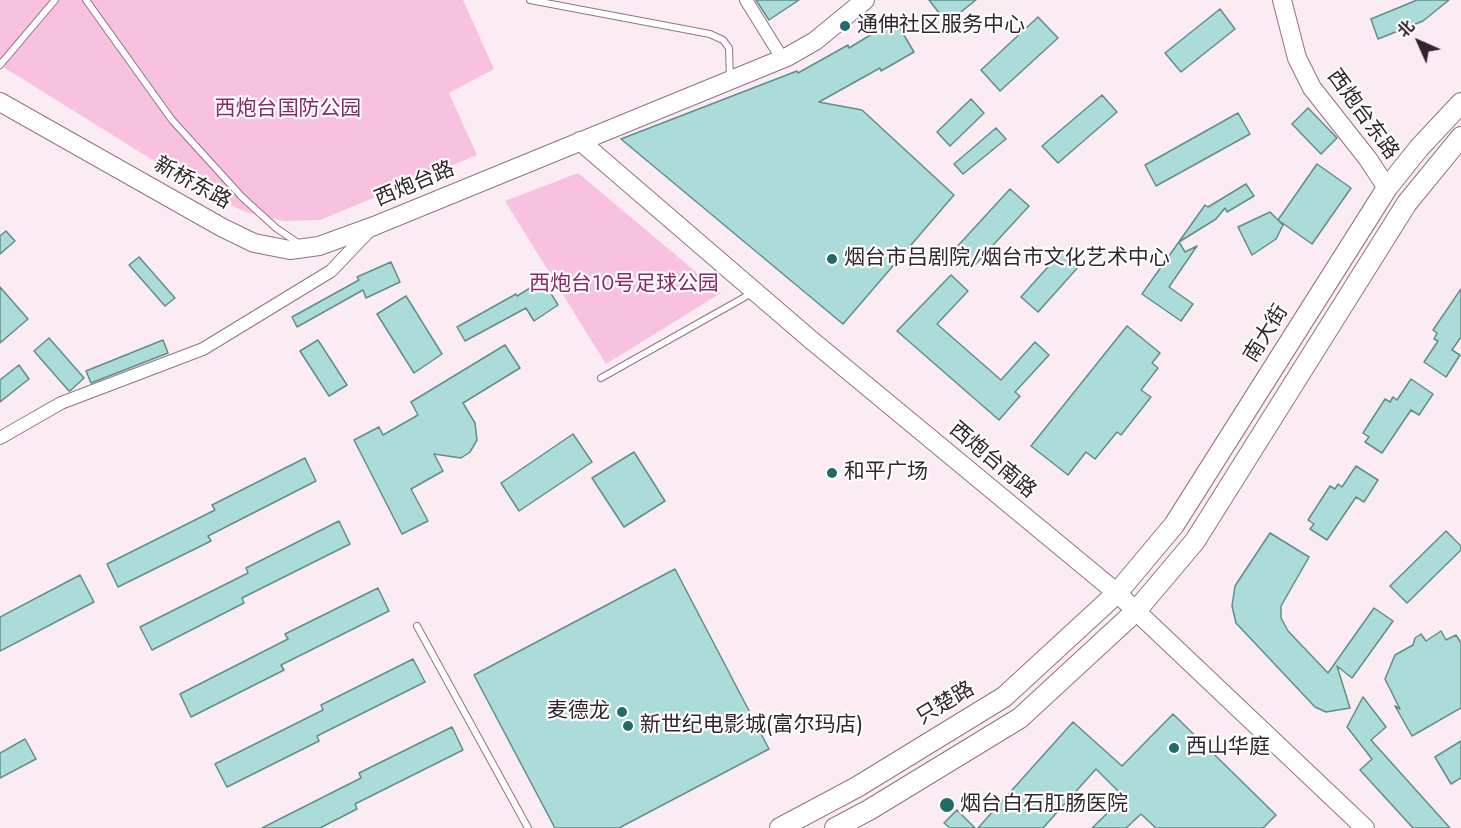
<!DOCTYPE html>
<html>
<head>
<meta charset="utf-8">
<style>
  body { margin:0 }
  #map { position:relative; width:1461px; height:828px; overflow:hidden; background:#fbebf3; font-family:Jost,"Noto Sans SC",sans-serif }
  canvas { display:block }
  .north { position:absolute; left:1389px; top:12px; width:60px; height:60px; -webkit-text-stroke:4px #fff; paint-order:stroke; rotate:315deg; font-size:16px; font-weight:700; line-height:24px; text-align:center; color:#33252d }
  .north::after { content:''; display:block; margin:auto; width:21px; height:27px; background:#33252d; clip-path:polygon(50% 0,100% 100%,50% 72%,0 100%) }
</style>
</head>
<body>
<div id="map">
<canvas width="1461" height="828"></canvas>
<div class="north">北</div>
</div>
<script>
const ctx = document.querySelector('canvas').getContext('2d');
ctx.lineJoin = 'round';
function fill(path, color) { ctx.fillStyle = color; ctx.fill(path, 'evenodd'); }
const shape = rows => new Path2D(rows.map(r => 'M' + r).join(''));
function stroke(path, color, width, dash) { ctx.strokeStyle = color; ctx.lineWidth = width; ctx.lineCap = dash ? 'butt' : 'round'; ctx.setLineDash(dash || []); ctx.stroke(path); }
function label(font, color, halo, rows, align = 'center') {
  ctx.font = font + ' Jost,"Noto Sans SC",sans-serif'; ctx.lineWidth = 4.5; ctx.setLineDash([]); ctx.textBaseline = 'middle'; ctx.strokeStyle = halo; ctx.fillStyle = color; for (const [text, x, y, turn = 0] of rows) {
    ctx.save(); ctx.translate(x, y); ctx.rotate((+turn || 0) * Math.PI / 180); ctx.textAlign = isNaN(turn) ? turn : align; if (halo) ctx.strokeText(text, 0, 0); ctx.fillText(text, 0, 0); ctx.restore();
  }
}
fill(shape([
  [0,0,463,0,494,69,449,93,477,155,320,220,284,221,246,212,212,197,0,65],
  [578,173,721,293,606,364,505,201]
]), '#f9c1e0');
const building = shape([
  [756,0,799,0,769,20,756,0],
  [929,0,976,0,947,23,929,0],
  [1417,0,1449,0,1423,21,1378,39,1371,19,1417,0],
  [1220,9,1235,29,1181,72,1165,53,1220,9],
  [1038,17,1058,38,1000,91,981,70,1038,17],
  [895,20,914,52,881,71,880,68,819,102,862,110,954,195,843,324,621,139,797,71,798,73,848,45,849,48,895,20],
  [1102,95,1117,112,1058,163,1042,146,1102,95],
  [971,99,984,113,950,146,937,132,971,99],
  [1308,108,1337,138,1321,154,1292,124,1308,108],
  [1238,113,1250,134,1156,186,1145,165,1238,113],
  [996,128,1006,139,963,174,954,164,996,128],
  [1317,164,1351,188,1312,244,1278,220,1317,164],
  [1246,184,1254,196,1227,212,1225,208,1216,219,1179,242,1185,252,1197,246,1169,287,1193,304,1181,321,1142,294,1205,205,1208,207,1246,184],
  [1010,189,1029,206,973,267,954,250,1010,189],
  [1270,212,1283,225,1276,239,1252,255,1238,227,1270,212],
  [6,231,15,241,0,254,0,236,6,231],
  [1063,250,1080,265,1038,312,1021,297,1063,250],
  [139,257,175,298,165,306,129,265,139,257],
  [391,262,400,282,366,298,363,290,297,327,292,317,359,280,357,277,391,262],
  [951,275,968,291,937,324,1001,380,1035,342,1049,355,1015,392,1020,396,999,420,897,331,951,275],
  [543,280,558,305,534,321,526,308,465,341,457,327,516,294,517,296,543,280],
  [0,287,28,319,0,343,0,287],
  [1461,289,1461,337,1452,350,1460,355,1446,377,1424,362,1438,341,1434,339,1437,333,1433,330,1461,289],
  [406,296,442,354,414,373,377,314,406,296],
  [1127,326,1160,353,1152,363,1158,368,1141,390,1151,397,1121,435,1117,432,1095,459,1086,452,1068,475,1031,446,1127,326],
  [49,338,84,378,71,390,69,391,34,351,49,338],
  [163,340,168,353,91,383,86,371,163,340],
  [318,340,347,385,329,396,300,351,318,340],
  [505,345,520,368,463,403,475,423,477,440,470,452,461,458,434,454,443,471,411,489,428,521,402,534,354,440,379,427,383,435,418,415,411,402,505,345],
  [19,365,29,379,0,402,0,380,19,365],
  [1411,379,1433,394,1419,415,1411,410,1382,453,1365,442,1369,437,1363,433,1385,399,1390,402,1393,397,1397,400,1411,379],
  [573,434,592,462,519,511,501,483,573,434],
  [634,452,665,501,624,527,592,478,634,452],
  [305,458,316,481,208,536,211,541,118,587,107,564,215,510,212,505,305,458],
  [1356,466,1378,480,1364,502,1356,497,1327,540,1310,529,1314,524,1308,520,1330,486,1335,489,1338,484,1342,487,1356,466],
  [339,521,350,544,242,598,244,603,152,650,140,627,248,573,246,568,339,521],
  [1446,531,1461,546,1461,550,1407,603,1390,586,1446,531],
  [1270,533,1309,557,1281,606,1281,618,1288,631,1328,673,1374,608,1393,621,1352,678,1337,666,1350,708,1326,712,1315,707,1236,623,1232,606,1235,586,1270,533],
  [675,569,769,749,619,828,555,828,474,675,675,569],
  [80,575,94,602,0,651,0,617,80,575],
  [378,588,389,611,281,665,284,670,191,717,180,694,288,639,285,634,378,588],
  [1441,631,1446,640,1456,635,1461,643,1461,708,1412,736,1395,706,1400,709,1385,679,1395,655,1413,645,1415,638,1421,634,1426,641,1441,631],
  [413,659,425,682,317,736,319,741,227,787,215,764,323,710,321,705,413,659],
  [1363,697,1386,727,1371,740,1450,828,1413,828,1360,770,1372,759,1347,727,1363,697],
  [1173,714,1276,815,1263,828,1156,828,1141,814,1126,828,1092,828,1124,797,1096,769,1043,828,978,828,1073,722,1122,766,1173,714],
  [452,727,463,750,355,804,357,809,320,828,262,828,361,778,359,773,452,727],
  [25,739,36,759,0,778,0,753,25,739],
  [1461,741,1461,778,1451,784,1435,757,1461,741],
  [957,810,975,828,950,828,944,823,957,810]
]);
fill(building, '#acdcd9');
stroke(building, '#608e8b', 1.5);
const lane = shape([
  [86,0,172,120,242,197,276,228,301,245],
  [530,0,710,34,723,40,729,48,730,79],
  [0,65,55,0],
  [601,378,752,293],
  [417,626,528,828]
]);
const street = shape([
  [746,0,782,58],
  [0,438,61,403,203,349,331,271,371,229]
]);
const secondary = shape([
  [1282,0,1297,58,1312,88,1368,159,1387,188],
  [0,102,223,228,254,243,290,250,319,246,374,226,787,57,815,41,865,0],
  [580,141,810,339,1117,593,1365,828]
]);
const primary = shape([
  [780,828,857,787,1004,697,1117,593,1174,525,1387,188,1419,148,1461,103],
  [835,828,869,810,1020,718,1136,611,1195,541,1407,203,1461,137]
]);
stroke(lane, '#937284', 8);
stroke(street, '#937284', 14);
stroke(secondary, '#937284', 20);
stroke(primary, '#937284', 22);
stroke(lane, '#fff', 6);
stroke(street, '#fff', 12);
stroke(secondary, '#fff', 18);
stroke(primary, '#fff', 20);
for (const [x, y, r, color] of [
  [845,26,6,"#216c69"],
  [832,259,6,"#216c69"],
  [832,473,6,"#216c69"],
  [622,712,6,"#216c69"],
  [628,726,6,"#216c69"],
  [1174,748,6,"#216c69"],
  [947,805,8,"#216c69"]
]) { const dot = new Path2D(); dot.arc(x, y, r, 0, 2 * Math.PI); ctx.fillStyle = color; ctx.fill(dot); stroke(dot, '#fff', 2); }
label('21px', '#33252d', '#fff', [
  ["通伸社区服务中心",857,26],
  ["烟台市吕剧院/烟台市文化艺术中心",844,259],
  ["和平广场",844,473],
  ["麦德龙",610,712,"right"],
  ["新世纪电影城(富尔玛店)",640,726],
  ["西山华庭",1186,748],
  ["烟台白石肛肠医院",960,805]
], 'left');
label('21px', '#8c276a', '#fff', [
  ["西炮台国防公园",288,110],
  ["西炮台10号足球公园",624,285]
]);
label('21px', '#33252d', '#fff', [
  ["西炮台东路",1362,115,54],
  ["新桥东路",192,184,29],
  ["西炮台路",415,185,-23],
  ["南大街",1267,334,-58],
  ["西炮台南路",992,461,40],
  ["只楚路",946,704,-31]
]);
</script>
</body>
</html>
